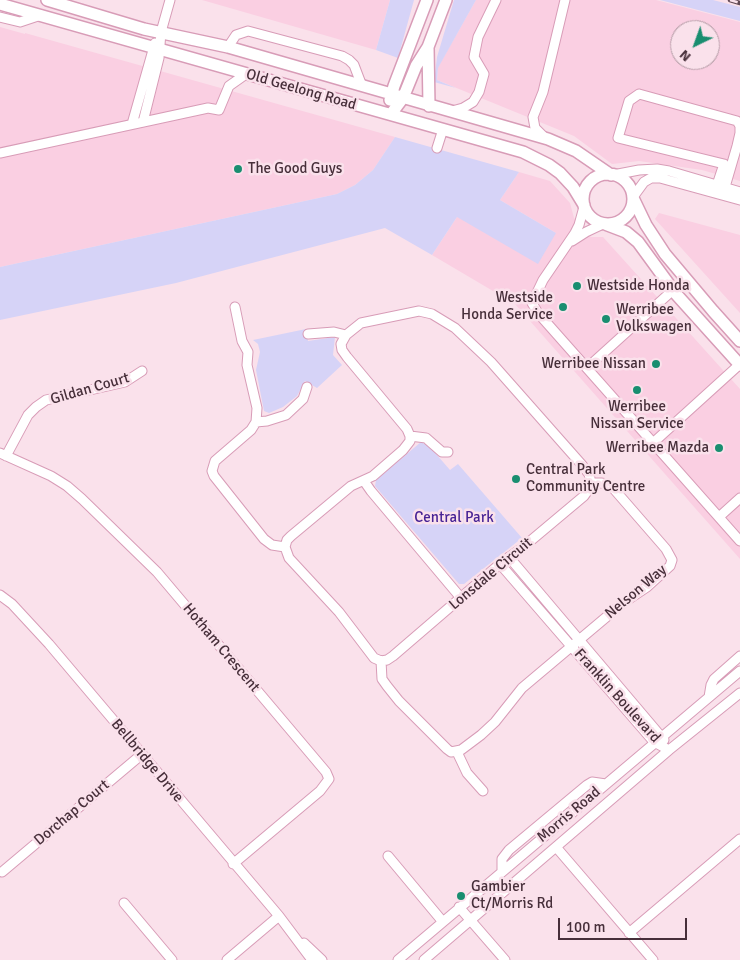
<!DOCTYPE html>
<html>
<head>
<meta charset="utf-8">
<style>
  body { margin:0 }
  #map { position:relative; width:740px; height:960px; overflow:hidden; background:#fae1eb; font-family:Signika,sans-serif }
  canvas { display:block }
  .north { position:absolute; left:670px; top:20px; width:50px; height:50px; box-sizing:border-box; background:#fae1eb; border:1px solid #b29aa4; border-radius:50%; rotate:222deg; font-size:14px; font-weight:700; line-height:20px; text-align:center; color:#472f3a }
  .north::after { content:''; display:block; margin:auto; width:18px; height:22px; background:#198e70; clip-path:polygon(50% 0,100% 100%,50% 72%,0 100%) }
  .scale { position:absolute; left:558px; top:918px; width:129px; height:22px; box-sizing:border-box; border:2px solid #472f3a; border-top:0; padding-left:6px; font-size:15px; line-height:18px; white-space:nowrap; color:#472f3a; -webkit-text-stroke:4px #fae1eb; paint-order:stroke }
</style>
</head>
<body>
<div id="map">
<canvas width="740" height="960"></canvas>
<div class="north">N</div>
<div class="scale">100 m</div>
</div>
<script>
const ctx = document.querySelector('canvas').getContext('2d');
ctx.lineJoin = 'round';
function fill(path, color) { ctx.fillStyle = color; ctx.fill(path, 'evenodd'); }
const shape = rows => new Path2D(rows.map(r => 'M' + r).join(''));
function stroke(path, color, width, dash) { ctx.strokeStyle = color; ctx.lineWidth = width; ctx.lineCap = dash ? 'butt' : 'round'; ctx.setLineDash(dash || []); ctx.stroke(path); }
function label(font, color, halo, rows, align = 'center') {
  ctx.font = font + ' Signika,sans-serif'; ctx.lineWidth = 5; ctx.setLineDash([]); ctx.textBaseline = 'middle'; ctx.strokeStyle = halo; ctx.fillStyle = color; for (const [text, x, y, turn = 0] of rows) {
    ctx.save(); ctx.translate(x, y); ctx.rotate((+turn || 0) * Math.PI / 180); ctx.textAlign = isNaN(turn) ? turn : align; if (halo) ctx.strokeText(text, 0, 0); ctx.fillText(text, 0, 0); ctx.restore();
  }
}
fill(shape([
  [202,0,390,0,376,50],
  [476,0,656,0,740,22,740,181,702,170,639,161,612,164,574,136,437,80,438,67],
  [680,30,710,30,710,60,680,60],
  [0,27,25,34,25,33,395,137,373,170,355,185,337,194,0,267],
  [519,172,550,181,570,203,574,218,591,237,603,237,740,389,740,559,515,304,432,255,457,217,556,233,500,200],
  [659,213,740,235,740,313,655,219]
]), '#facfe2');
fill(shape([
  [390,0,414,0,398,58,376,50],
  [454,0,476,0,438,68,437,80,456,88,434,82,437,57],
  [660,0,713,0,740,7,740,21],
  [395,137,519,172,500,200,556,233,538,264,457,217,432,255,385,228,176,283,0,320,0,267,337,194,355,185,373,170],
  [306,329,308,341,335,337,333,355,342,365,317,388,305,381,297,396,283,407,269,413,264,411,256,370,260,352,258,344,253,340],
  [421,442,430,447,450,470,458,464,522,538,464,584,459,584,375,486,376,480]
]), '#d6d3f7');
const minor = shape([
  [0,17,20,22,41,15],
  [228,47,236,35,248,31,342,56,349,60,354,65,362,86],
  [639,94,737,121,740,126,740,133,737,146,725,187,719,194,717,185,724,164,618,138,629,101,639,94],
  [452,111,463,108,473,102,479,92,484,74,474,57,478,37,496,0],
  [143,122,159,58,161,32,170,0],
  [132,124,155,43],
  [545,138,535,128,533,117,543,92,565,0],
  [437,148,443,129],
  [0,153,208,108,219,110,229,86,246,74],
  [613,175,639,170,657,169,669,171,740,192],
  [633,197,644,182,651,178,660,178,740,200],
  [584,207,579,225,575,233,543,280,532,303,538,313,740,541],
  [572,241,586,232,603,224],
  [235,307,242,341,248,352,247,365,257,408,256,422,251,430,215,461,212,471,214,476,264,539,272,545,285,547],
  [419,311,432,314,455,328,491,362,582,465,589,474,591,483,589,489,584,496,522,548,500,564,393,656,387,660,381,661,374,658,339,612,289,558,285,547,287,540,291,536,351,486,373,476,403,450,410,441,410,436,407,429,347,357,342,350,341,344,346,335,361,323,419,311],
  [308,334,334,332,346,335],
  [588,367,673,290],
  [256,422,267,421,286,415,303,399,307,387],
  [410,436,426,438,442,452,448,452],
  [654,442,740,364],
  [0,453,51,476,67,486,82,499,157,572,326,772,329,779,320,791,233,864],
  [6,456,28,415,36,407,46,400,125,382,142,371],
  [364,481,371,491,461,598],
  [719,517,740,498],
  [509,557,664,740],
  [500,564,654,742,669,750],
  [0,595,12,604,49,644,279,916,312,960],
  [381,661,382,679,387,686,399,701,447,749,451,752,461,750,481,735,495,722,522,688,623,603,647,587,670,566,672,560,666,549,613,488,607,484,601,483,591,483],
  [709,697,711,685,714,679,740,656],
  [457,752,467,773,483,791],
  [556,847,653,960],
  [388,856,443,922],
  [2,872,141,755],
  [502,872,502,859,509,850,587,785,592,782,606,784],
  [124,903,172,960],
  [459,907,505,960],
  [629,933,740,839],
  [304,943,322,960],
  [227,960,279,916],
  [398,960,740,671],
  [424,960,669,750,740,693]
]);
const major = shape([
  [47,0,144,29,228,47,548,139,576,151,611,175],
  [0,4,523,152,549,165,560,173,573,187,584,205],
  [428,47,429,106],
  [390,100,394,86,427,0],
  [391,114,403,98,416,66,428,47,446,0],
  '583 199a25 25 0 1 1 50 0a25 25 0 1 1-50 0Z',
  [633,198,646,225,665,254,713,311,740,341],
  [605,224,626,232,638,242,676,294,740,365]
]);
stroke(minor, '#d89cb7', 11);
stroke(major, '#d89cb7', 14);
stroke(minor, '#fff', 9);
stroke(major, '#fff', 11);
const rail = shape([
  [730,0,740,3]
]);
stroke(rail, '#5f4752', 4.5);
stroke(rail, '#fae1eb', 2.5, [8]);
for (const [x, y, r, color] of [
  [238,169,5,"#198e70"],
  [577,286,5,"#198e70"],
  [563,307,5,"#198e70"],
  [606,319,5,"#198e70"],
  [656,364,5,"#198e70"],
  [637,390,5,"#198e70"],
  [719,448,5,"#198e70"],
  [516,479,5,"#198e70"],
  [461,896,5,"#198e70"]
]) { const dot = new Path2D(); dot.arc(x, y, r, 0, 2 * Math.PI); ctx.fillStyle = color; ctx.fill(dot); stroke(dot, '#fae1eb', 2); }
label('15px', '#472f3a', '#fae1eb', [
  ["Old Geelong Road",301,90,16],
  ["Gildan Court",90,389,-16],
  ["Lonsdale Circuit",491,574,-40],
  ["Nelson Way",636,592,-40],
  ["Hotham Crescent",221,648,50],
  ["Franklin Boulevard",617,696,48],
  ["Bellbridge Drive",147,761,50],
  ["Dorchap Court",72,813,-40],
  ["Morris Road",569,815,-40]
]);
label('15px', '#472f3a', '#fae1eb', [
  ["The Good Guys",248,169],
  ["Westside Honda",587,286],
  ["Westside",553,298,"right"],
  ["Honda Service",553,315,"right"],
  ["Werribee",616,310],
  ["Volkswagen",616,327],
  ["Werribee Nissan",646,364,"right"],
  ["Werribee",637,407,"center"],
  ["Nissan Service",637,424,"center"],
  ["Werribee Mazda",709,448,"right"],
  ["Central Park",526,470],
  ["Community Centre",526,487],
  ["Gambier",471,887],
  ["Ct/Morris Rd",471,904]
], 'left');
label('15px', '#472395', '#fae1eb', [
  ["Central Park",454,518]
]);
</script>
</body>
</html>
